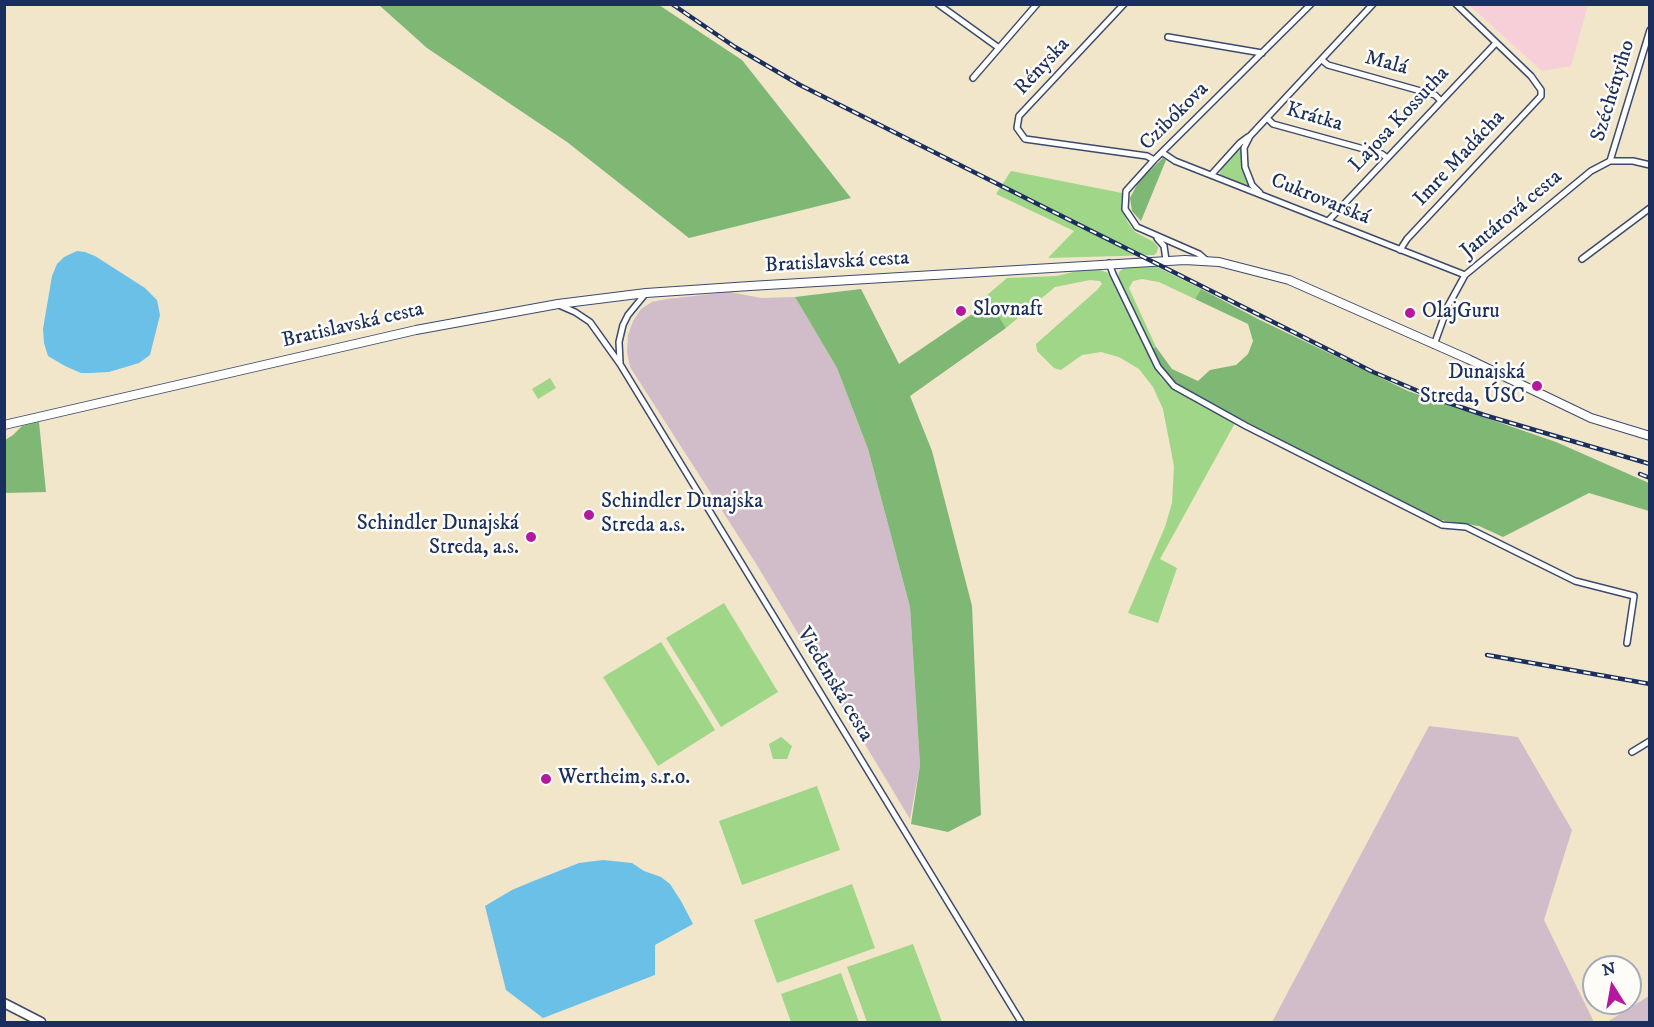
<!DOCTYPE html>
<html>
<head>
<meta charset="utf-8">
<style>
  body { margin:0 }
  #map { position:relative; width:1654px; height:1027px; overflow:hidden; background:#f1e5ca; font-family:"IM FELL DW Pica",serif }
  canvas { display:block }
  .frame { position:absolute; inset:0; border:6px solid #1b2f5e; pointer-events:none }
  .north { position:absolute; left:1582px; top:955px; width:60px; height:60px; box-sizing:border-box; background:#fdfcf7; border:2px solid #a3aaba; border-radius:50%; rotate:349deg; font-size:16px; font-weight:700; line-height:24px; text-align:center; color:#1b2f5e }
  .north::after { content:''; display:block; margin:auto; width:21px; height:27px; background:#b5179e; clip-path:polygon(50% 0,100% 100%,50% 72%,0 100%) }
</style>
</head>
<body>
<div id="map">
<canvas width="1654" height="1027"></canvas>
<div class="frame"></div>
<div class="north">N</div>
</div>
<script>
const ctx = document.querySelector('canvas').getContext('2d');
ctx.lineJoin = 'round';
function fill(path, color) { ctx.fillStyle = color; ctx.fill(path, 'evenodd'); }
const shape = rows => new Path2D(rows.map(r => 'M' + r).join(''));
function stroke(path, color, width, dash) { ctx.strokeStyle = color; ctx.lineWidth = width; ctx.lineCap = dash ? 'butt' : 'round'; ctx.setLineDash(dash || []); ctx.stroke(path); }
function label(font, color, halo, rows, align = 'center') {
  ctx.font = font + ' "IM FELL DW Pica",serif'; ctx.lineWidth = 5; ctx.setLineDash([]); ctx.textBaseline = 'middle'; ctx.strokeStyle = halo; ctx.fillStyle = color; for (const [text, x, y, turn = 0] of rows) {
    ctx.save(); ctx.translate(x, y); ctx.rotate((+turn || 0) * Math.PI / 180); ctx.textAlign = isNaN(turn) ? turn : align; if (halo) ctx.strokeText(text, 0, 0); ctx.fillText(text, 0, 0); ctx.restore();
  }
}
fill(shape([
  [1469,5,1588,5,1571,66,1542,71]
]), '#f6cfd8');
fill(shape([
  [730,292,761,298,795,297,837,368,868,449,910,607,920,765,910,819,755,562,630,367,627,352,628,335,633,321,641,309,652,302,667,299],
  [1429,726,1518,737,1572,830,1544,920,1594,1022,1272,1022],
  [1649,996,1649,1022,1607,1022]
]), '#d1bdca');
fill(shape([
  [1241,147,1242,167,1253,189,1220,175,1221,166],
  [1011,171,1122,193,1121,207,1128,223,1135,232,1154,242,1158,247,1157,252,1154,255,1048,258,1074,231,996,194],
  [1153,265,1201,289,1195,299,1159,282,1142,279,1133,281,1129,288,1156,347,1152,349,1118,278,1119,272,1125,267],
  [1098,269,1108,273,1154,367,1162,379,1174,390,1235,423,1160,559,1177,568,1158,623,1128,613,1165,527,1172,503,1174,466,1163,409,1153,387,1139,369,1119,357,1101,352,1082,355,1061,370,1054,368,1037,351,1036,344,1097,290,1102,284,1100,281,1090,280,1055,287,1006,328,986,296,1007,278,1057,276,1077,271],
  [550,378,556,388,538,399,532,389],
  [724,603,778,692,721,727,666,638],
  [661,642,715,730,658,766,603,677],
  [781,737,792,746,787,759,773,759,769,744],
  [817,786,840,850,742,885,719,821],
  [852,884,875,948,777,983,754,920],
  [913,944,942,1022,867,1022,847,967],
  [841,973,859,1022,791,1022,781,994]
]), '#9fd688');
fill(shape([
  [379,5,659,5,742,60,851,198,689,238,567,142,427,48],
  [1163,158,1166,160,1141,221,1132,211,1130,198,1139,181],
  [861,289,899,364,990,302,1006,328,910,396,932,451,972,606,981,815,948,832,911,824,920,765,910,607,868,449,837,368,795,297],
  [1201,289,1260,320,1408,391,1556,442,1649,483,1649,511,1589,493,1503,537,1479,526,1428,518,1186,390,1171,379,1160,365,1152,349,1156,347,1172,369,1198,381,1210,370,1236,365,1248,354,1253,341,1248,324,1195,299],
  [39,422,46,492,5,493,5,440,13,435,22,426]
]), '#7fb774');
fill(shape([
  [77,251,85,252,95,256,145,288,157,300,160,315,150,355,139,363,109,372,91,373,81,373,65,366,48,356,44,343,43,329,52,276,57,264,64,257],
  [603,860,632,863,644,871,661,877,670,884,681,901,693,924,655,945,655,975,543,1018,506,990,485,906,512,890,531,882,579,863]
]), '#6bc0e7');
const street = shape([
  [938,4,999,48],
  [1124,4,1019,116,1017,128,1025,139,1147,156,1154,160],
  [1168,37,1262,53],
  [1322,60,1328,65,1435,95,1441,101],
  [973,78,1037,4],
  [1267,118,1273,124,1382,154,1387,158],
  [1163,153,1175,161,1465,275],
  [1610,161,1650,30],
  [1212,174,1240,143,1248,137],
  [1260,193,1252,185,1245,167,1244,148,1250,136,1373,4],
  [1329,220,1496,43],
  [1157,238,1164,246,1166,260],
  [1400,250,1407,239,1541,96,1541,90,1531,76,1456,4],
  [1582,259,1650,208],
  [1207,261,1199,254,1137,227,1125,209,1126,191,1154,160,1311,4],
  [1109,263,1113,274,1158,367,1174,386,1246,426,1442,525,1466,527,1575,581,1634,596,1627,643],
  [559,305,575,312,590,322,620,364,1021,1022],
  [1434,345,1448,306,1465,275,1591,171,1610,161,1633,161,1650,165],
  [620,362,619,342,623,325,628,315,646,293],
  [1632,752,1650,741]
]);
const secondary = shape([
  [4,425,416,330,558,304,646,293,750,286,1185,260,1219,262,1289,280,1468,359,1591,418,1650,436]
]);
const primary = shape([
  [4,1003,41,1022]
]);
stroke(street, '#3b4a6e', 8);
stroke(secondary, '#3b4a6e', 10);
stroke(primary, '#3b4a6e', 11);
stroke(street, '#fff', 5);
stroke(secondary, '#fff', 8);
stroke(primary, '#fff', 8);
const rail = shape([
  [672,4,735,47,800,85,1373,372,1437,399,1484,415,1650,464],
  [1640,474,1650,478],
  [1487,655,1650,684]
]);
stroke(rail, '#1b2f5e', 4.5);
stroke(rail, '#fdfcf7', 2, [7]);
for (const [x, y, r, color] of [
  [961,311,6,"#b5179e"],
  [1410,313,6,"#b5179e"],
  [1537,386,6,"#b5179e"],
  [589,515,6,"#b5179e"],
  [531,537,6,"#b5179e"],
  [546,779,6,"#b5179e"]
]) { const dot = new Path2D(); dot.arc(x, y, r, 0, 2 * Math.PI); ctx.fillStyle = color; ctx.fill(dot); stroke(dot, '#fdfcf7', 2); }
label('21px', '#1b2f5e', '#fdfcf7', [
  ["Malá",1386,64,15],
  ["Rényska",1043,67,-47],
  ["Széchényiho",1614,91,-73],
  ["Czibókova",1175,117,-45],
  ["Krátka",1314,118,16],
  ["Lajosa Kossutha",1400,120,-47],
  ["Imre Madácha",1460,159,-47],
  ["Cukrovarská",1320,200,22],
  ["Jantárová cesta",1512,215,-40],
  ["Bratislavská cesta",837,263,-3],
  ["Bratislavská cesta",353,326,-13],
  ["Viedenská cesta",834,685,59]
]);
label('21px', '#1b2f5e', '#fdfcf7', [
  ["Slovnaft",973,311],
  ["OlajGuru",1422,313],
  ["Dunajská",1525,374,"right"],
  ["Streda, ÚSC",1525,398,"right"],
  ["Schindler Dunajska",601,503],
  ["Streda a.s.",601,527],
  ["Schindler Dunajská",519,525,"right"],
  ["Streda, a.s.",519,549,"right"],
  ["Wertheim, s.r.o.",558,779]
], 'left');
</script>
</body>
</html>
